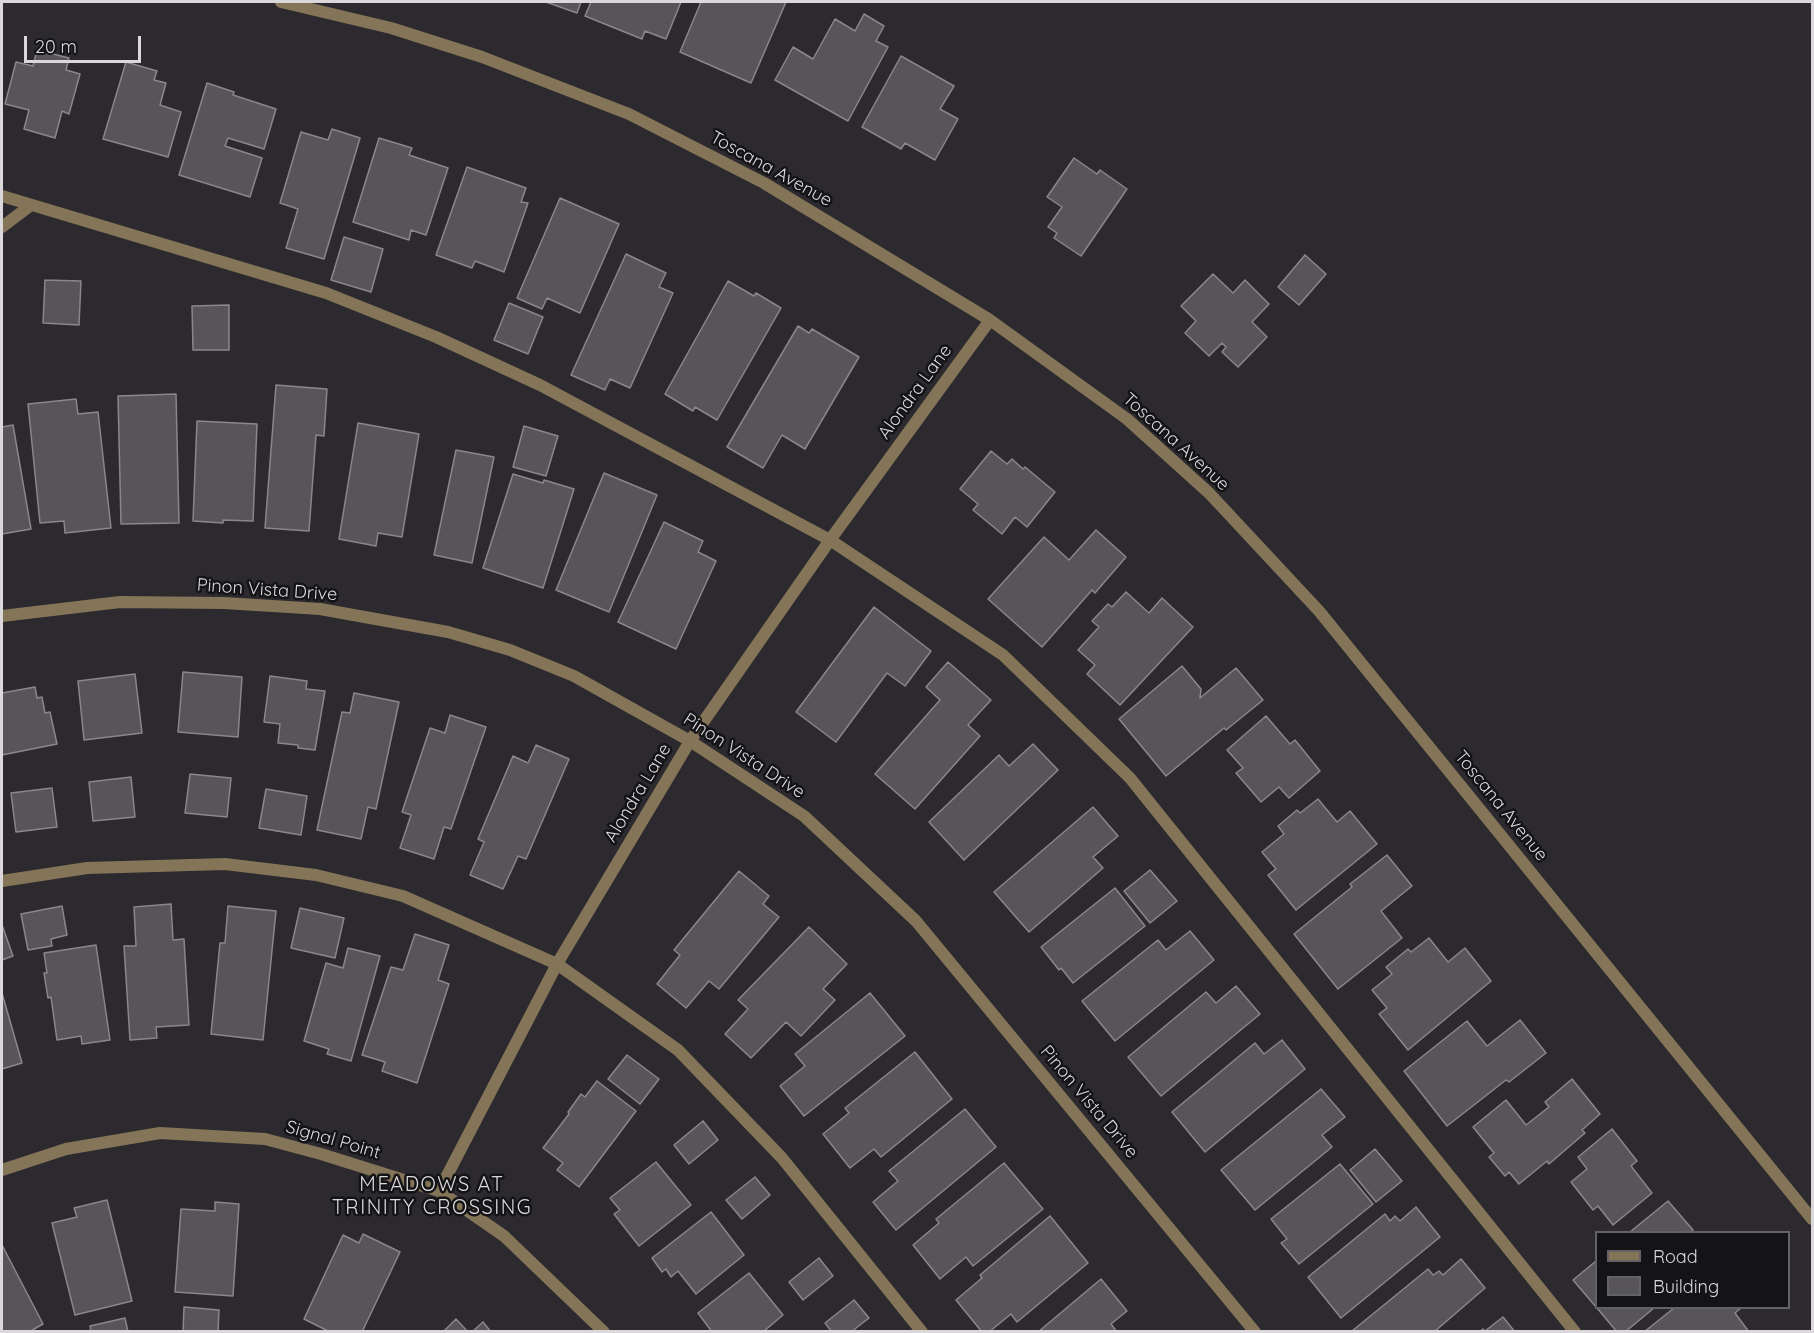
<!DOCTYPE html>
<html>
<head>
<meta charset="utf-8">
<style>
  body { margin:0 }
  #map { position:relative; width:1814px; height:1333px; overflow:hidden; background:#2c2a2e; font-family:Quicksand,sans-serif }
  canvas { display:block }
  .frame { position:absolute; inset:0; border:3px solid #dad8db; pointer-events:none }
  .legend { position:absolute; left:1595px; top:1231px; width:195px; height:78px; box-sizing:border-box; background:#141315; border:2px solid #636264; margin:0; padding:8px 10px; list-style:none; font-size:18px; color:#dad8db }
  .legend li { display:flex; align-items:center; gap:12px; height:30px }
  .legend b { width:30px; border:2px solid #636264 }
  .scale { position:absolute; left:24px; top:36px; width:117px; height:27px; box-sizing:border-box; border:3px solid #dad8db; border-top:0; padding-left:8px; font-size:18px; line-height:21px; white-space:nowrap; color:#dad8db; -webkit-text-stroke:4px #141315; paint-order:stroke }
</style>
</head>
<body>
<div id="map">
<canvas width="1814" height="1333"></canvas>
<div class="frame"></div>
<ul class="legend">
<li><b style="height:8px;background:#857558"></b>Road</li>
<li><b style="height:16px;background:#58555a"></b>Building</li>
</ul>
<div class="scale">20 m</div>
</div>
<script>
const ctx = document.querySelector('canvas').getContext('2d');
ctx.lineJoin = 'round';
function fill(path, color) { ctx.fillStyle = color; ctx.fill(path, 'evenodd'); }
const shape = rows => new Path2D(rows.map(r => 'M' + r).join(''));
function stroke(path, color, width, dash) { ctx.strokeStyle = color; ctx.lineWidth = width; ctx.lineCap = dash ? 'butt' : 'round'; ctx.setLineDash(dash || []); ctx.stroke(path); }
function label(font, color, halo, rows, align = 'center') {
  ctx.font = font + ' Quicksand,sans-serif'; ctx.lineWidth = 5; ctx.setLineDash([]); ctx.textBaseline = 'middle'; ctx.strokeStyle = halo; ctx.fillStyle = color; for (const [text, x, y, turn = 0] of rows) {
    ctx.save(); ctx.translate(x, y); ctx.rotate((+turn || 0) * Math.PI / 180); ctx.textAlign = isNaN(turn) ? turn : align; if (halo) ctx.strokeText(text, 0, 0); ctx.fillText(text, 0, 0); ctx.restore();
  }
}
const building = shape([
  [546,2,581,2,577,13,546,2],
  [591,2,681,2,666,39,645,31,642,39,585,16,591,2],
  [701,2,786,2,751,83,680,52,701,2],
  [864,14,884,26,876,41,888,47,848,121,775,80,793,47,813,59,835,19,855,31,864,14],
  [37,50,69,58,66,70,80,74,69,114,62,111,55,138,24,129,29,110,5,104,16,62,33,66,37,50],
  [901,56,954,86,940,109,958,119,935,160,905,143,901,149,862,127,901,56],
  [126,62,157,71,154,80,166,83,160,105,181,112,168,157,103,139,126,62],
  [207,83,234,92,233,95,276,109,264,149,228,138,225,146,262,158,250,197,179,175,207,83],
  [332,129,360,138,324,259,286,248,298,209,280,203,301,132,328,140,332,129],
  [379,138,412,148,409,155,448,168,426,235,411,230,409,240,353,222,379,138],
  [1074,158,1097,174,1100,170,1127,189,1081,256,1054,238,1057,233,1048,227,1062,207,1047,197,1074,158],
  [467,167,526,188,521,202,528,203,504,272,475,261,472,268,436,255,467,167],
  [560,198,619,224,580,313,547,298,542,309,517,298,560,198],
  [344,237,383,249,371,292,331,280,344,237],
  [626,254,666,273,659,287,673,293,630,388,610,379,605,390,571,375,626,254],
  [1305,255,1326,274,1299,305,1278,287,1305,255],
  [1213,274,1233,293,1245,280,1269,304,1252,322,1267,337,1238,367,1222,352,1226,347,1222,343,1209,356,1185,333,1196,321,1181,306,1213,274],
  [45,280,81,281,79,325,43,323,45,280],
  [728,281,754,296,756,293,781,308,717,420,695,407,693,411,665,394,728,281],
  [509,303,543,317,528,354,494,340,509,303],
  [229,305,229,350,193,350,192,306,229,305],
  [798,326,809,333,812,329,859,357,805,449,782,435,763,468,727,447,798,326],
  [276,385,327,389,324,436,316,435,309,531,265,528,276,385],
  [176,394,179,523,121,524,118,396,176,394],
  [76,399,78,414,98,412,111,528,65,533,64,521,40,523,28,404,76,399],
  [197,421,257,424,253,521,223,520,223,523,193,521,197,421],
  [358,423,419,434,402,537,378,533,376,546,339,539,358,423],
  [13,425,31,529,2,534,2,427,13,425],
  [524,426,558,436,546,476,513,467,524,426],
  [456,450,494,457,472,563,434,555,456,450],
  [991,451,1007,464,1012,459,1023,469,1025,467,1055,492,1027,527,1015,517,1002,534,973,510,978,504,960,489,991,451],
  [604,473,657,495,609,612,556,590,604,473],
  [513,474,543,483,544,480,574,489,543,588,483,568,513,474],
  [664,522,703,541,698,552,716,561,676,649,618,622,664,522],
  [1096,530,1126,557,1095,593,1092,590,1042,647,988,599,1044,537,1069,560,1096,530],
  [1126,592,1149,613,1162,598,1193,627,1120,705,1087,674,1095,665,1078,650,1099,627,1092,621,1108,604,1112,607,1126,592],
  [874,607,931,651,905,686,887,673,836,742,796,712,874,607],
  [948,662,991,700,968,725,980,736,915,809,875,774,940,700,926,687,948,662],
  [1182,666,1201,689,1200,698,1236,668,1263,700,1226,730,1224,728,1166,776,1119,719,1182,666],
  [183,672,242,677,238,737,178,732,183,672],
  [135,674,142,733,84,740,78,681,135,674],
  [270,676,307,681,306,689,325,691,315,750,298,748,298,745,278,743,280,724,264,722,270,676],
  [35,687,37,698,42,697,45,713,50,712,57,744,2,755,2,693,35,687],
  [354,693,399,702,376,809,368,807,361,839,317,830,342,712,350,713,354,693],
  [450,715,486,727,451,829,444,827,434,859,400,848,411,815,402,812,430,728,445,733,450,715],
  [1266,716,1290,744,1295,740,1320,771,1289,798,1279,787,1261,802,1236,773,1243,768,1227,750,1266,716],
  [1033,744,1058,770,964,860,929,822,999,755,1009,766,1033,744],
  [536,745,569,759,526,859,518,856,503,889,470,875,484,842,478,839,513,756,528,763,536,745],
  [190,774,231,778,227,817,185,813,190,774],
  [131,777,135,817,93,821,89,782,131,777],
  [52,788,57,827,16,832,11,793,52,788],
  [266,789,307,796,301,835,259,828,266,789],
  [1318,799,1337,822,1350,811,1377,844,1296,910,1268,875,1276,869,1262,852,1284,834,1278,826,1297,810,1300,813,1318,799],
  [1093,807,1118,836,1093,857,1103,868,1029,932,994,892,1093,807],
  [1387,855,1412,886,1381,911,1402,938,1338,989,1294,934,1352,887,1350,884,1387,855],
  [1150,870,1177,901,1150,923,1124,891,1150,870],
  [739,871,769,896,763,904,779,917,719,989,709,981,686,1008,657,984,680,955,674,950,739,871],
  [1115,888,1145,926,1073,983,1061,968,1059,970,1041,947,1115,888],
  [171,904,173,940,184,939,189,1025,156,1027,157,1038,130,1040,124,946,136,946,134,907,171,904],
  [62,906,67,935,51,939,52,946,28,950,21,914,62,906],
  [228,906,276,911,263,1040,211,1034,220,943,225,943,228,906],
  [300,908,344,918,335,958,291,948,300,908],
  [2,925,13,956,2,960,2,925],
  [809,927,847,964,823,989,835,1000,801,1036,786,1022,751,1058,725,1034,748,1009,738,1000,809,927],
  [1190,931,1214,960,1115,1041,1082,1001,1158,940,1166,950,1190,931],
  [415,934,449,945,438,980,449,984,417,1083,382,1071,385,1062,362,1055,391,967,403,970,415,934],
  [1429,938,1448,962,1465,948,1491,981,1408,1050,1379,1014,1387,1008,1372,990,1392,974,1386,967,1408,949,1411,952,1429,938],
  [96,945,110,1040,82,1044,81,1036,57,1040,51,997,48,998,44,973,47,973,44,953,96,945],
  [348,948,380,956,351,1061,327,1054,329,1049,304,1041,326,963,343,968,348,948],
  [1236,986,1260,1014,1161,1096,1128,1057,1206,992,1216,1003,1236,986],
  [2,993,22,1063,2,1069,2,993],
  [870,993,905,1036,804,1116,780,1086,805,1066,795,1054,870,993],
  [1520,1020,1546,1053,1509,1082,1506,1080,1447,1126,1404,1071,1467,1021,1487,1046,1520,1020],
  [1282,1040,1305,1069,1205,1152,1172,1112,1255,1043,1264,1054,1282,1040],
  [915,1052,952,1099,881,1157,874,1149,850,1168,823,1134,849,1113,845,1108,915,1052],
  [627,1055,659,1079,640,1104,608,1079,627,1055],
  [1572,1079,1600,1114,1582,1130,1585,1133,1549,1164,1547,1161,1519,1184,1509,1172,1505,1176,1489,1157,1494,1153,1473,1127,1506,1100,1526,1125,1549,1107,1545,1102,1572,1079],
  [597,1081,636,1111,579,1187,557,1170,563,1163,543,1148,569,1114,568,1112,581,1094,585,1097,597,1081],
  [1321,1089,1345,1117,1322,1135,1332,1147,1255,1210,1221,1170,1321,1089],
  [965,1109,996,1147,896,1230,873,1202,898,1181,889,1171,965,1109],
  [703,1121,718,1140,689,1164,674,1145,703,1121],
  [1612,1129,1637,1161,1631,1166,1652,1193,1613,1225,1598,1206,1593,1210,1571,1182,1587,1169,1578,1157,1612,1129],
  [1375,1149,1402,1181,1376,1202,1350,1170,1375,1149],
  [656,1162,691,1205,639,1246,614,1214,620,1210,610,1198,656,1162],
  [1004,1163,1043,1209,973,1266,966,1257,940,1279,913,1245,939,1223,936,1219,1004,1163],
  [1340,1164,1373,1204,1299,1264,1281,1243,1287,1239,1271,1219,1340,1164],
  [755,1177,770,1195,742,1219,726,1200,755,1177],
  [107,1200,132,1301,75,1315,52,1223,77,1217,74,1208,107,1200],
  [1668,1201,1693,1230,1691,1232,1630,1232,1668,1201],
  [215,1202,239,1204,233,1296,175,1292,181,1209,215,1211,215,1202],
  [1416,1207,1440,1237,1341,1318,1308,1277,1385,1214,1390,1221,1395,1216,1400,1221,1416,1207],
  [711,1212,744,1255,696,1294,678,1271,671,1277,666,1269,662,1272,652,1258,711,1212],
  [1050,1216,1088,1263,1017,1322,1011,1314,989,1332,982,1332,956,1300,982,1278,980,1275,1050,1216],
  [363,1234,400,1252,362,1332,330,1332,304,1319,343,1235,359,1243,363,1234],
  [2,1245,43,1324,29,1332,2,1332,2,1245],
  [819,1258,833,1276,803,1300,789,1282,819,1258],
  [1461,1259,1485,1288,1434,1332,1352,1331,1428,1269,1433,1275,1439,1271,1443,1275,1461,1259],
  [1596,1261,1596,1307,1573,1280,1596,1261],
  [749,1273,783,1315,763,1332,712,1332,698,1313,749,1273],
  [1101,1279,1127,1311,1111,1324,1117,1332,1038,1332,1101,1279],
  [854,1300,869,1318,851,1332,832,1332,825,1323,854,1300],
  [184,1307,219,1310,218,1332,183,1332,184,1307],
  [1597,1308,1654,1308,1625,1332,1617,1332,1597,1308],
  [1674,1308,1741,1308,1735,1313,1749,1332,1644,1332,1674,1308],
  [1503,1317,1515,1332,1479,1332,1483,1329,1485,1331,1503,1317],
  [125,1318,128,1332,91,1332,90,1326,125,1318],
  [456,1319,468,1332,443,1332,456,1319],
  [483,1322,491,1332,472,1332,483,1322]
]);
fill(building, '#58555a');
stroke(building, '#8a878c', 1.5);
stroke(shape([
  [2,196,326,293,436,337,540,385,830,540,1003,655,1130,778,1575,1332],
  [2,227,31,205],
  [2,881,87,868,225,864,316,875,403,896,557,964,678,1050,782,1158,922,1332]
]), '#857558', 12);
stroke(shape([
  [281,2,391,28,482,57,629,114,764,183,990,320,1127,419,1209,493,1319,611,1812,1219],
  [2,616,120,602,224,603,320,609,448,632,510,650,574,676,690,741,804,816,916,921,1255,1332],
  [2,1170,66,1149,160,1133,265,1139,321,1154,439,1191,504,1236,604,1332],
  [439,1191,557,964,690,741,830,540,990,320]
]), '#857558', 12);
label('18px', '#dad8db', '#141315', [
  ["Toscana Avenue",771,169,29],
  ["Alondra Lane",915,392,-54],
  ["Toscana Avenue",1176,442,42],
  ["Pinon Vista Drive",267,590,4],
  ["Pinon Vista Drive",744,756,33],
  ["Alondra Lane",638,793,-59],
  ["Toscana Avenue",1501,806,51],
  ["Pinon Vista Drive",1089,1102,50],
  ["Signal Point",333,1140,16]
]);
ctx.letterSpacing = '1.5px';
label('20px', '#dad8db', '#141315', [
  ["MEADOWS AT",432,1185],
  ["TRINITY CROSSING",432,1208]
]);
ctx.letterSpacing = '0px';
</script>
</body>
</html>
